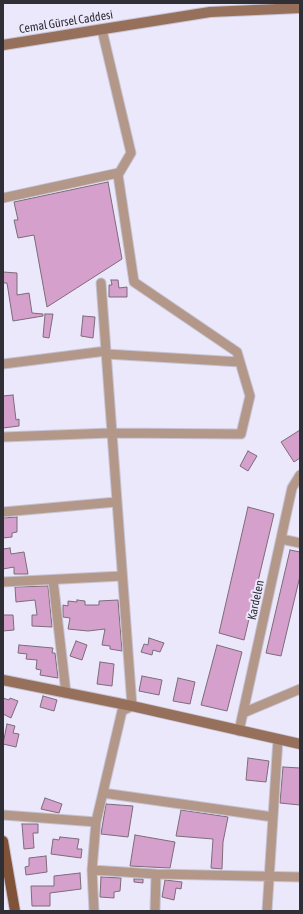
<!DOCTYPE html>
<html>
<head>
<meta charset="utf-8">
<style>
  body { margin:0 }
  #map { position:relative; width:303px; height:914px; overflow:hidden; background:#ece8fb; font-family:"Asap Condensed",sans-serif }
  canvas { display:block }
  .frame { position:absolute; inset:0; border:4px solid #302f36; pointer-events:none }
</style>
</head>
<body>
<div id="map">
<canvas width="303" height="914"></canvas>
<div class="frame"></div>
</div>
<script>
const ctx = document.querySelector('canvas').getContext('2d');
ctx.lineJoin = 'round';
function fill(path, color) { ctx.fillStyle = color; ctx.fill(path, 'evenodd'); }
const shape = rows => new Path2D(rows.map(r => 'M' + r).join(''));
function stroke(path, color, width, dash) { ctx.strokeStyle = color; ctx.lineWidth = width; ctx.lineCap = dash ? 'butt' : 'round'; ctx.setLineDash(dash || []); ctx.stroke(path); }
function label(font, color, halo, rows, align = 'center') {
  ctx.font = font + ' "Asap Condensed",sans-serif'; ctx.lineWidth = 4; ctx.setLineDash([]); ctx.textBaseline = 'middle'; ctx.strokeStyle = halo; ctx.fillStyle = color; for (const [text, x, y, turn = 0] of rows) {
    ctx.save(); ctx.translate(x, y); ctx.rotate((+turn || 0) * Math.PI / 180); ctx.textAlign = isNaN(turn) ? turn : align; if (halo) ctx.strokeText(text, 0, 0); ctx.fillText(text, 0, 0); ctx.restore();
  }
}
const building = shape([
  [108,182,122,259,47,307,34,235,18,238,14,220,18,220,14,202,108,182],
  [3,272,17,273,17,295,29,293,32,313,43,314,43,316,13,321,7,283,3,283,3,272],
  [111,280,118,280,119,288,127,287,127,297,109,297,109,285,112,285,111,280],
  [45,314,53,314,49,338,43,337,45,314],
  [83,316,95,317,93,338,81,336,83,316],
  [13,395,16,420,19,419,19,426,3,428,3,396,13,395],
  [300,430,300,458,294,462,281,442,300,430],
  [248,451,257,456,248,471,240,466,248,451],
  [248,507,274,514,244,640,219,633,248,507],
  [17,517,17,532,12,533,12,537,3,538,3,518,17,517],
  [10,548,11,554,24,552,28,574,14,574,14,567,3,569,3,549,10,548],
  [290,550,300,552,300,576,281,656,266,653,290,550],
  [48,586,52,627,32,626,32,615,37,615,35,600,16,602,15,587,48,586],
  [77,600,85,601,85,605,99,605,99,601,118,600,122,651,110,649,110,646,102,645,105,629,88,631,68,629,70,618,63,617,63,605,68,606,68,601,77,602,77,600],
  [3,615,13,615,14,630,3,631,3,615],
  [149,638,164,643,160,652,153,650,152,655,141,652,144,644,148,645,149,638],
  [76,641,87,645,82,660,70,656,76,641],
  [19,645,53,648,52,653,55,653,58,678,40,675,41,670,36,669,37,660,26,659,27,654,18,653,19,645],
  [217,645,242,652,227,711,201,705,217,645],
  [100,662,114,664,112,686,97,684,100,662],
  [142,676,162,680,159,695,139,691,142,676],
  [178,678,195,682,190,704,173,701,178,678],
  [43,696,57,700,54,711,40,707,43,696],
  [3,698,9,700,10,698,18,701,11,718,3,714,3,698],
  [7,724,15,726,13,733,19,734,16,747,3,744,7,724],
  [248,758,269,761,266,782,246,780,248,758],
  [283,767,300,768,300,805,280,803,283,767],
  [45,798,62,804,59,813,41,809,45,798],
  [106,804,133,806,128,837,101,834,106,804],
  [181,810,228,817,223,842,222,869,211,868,213,839,176,836,181,810],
  [22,824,38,824,38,833,33,833,34,848,24,849,22,824],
  [135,835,175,842,170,868,130,866,135,835],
  [60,837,79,839,77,849,82,849,81,858,51,854,53,839,59,840,60,837],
  [46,856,47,872,26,875,25,867,29,866,29,858,46,856],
  [80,873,81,889,50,893,50,906,32,906,31,886,54,886,54,876,80,873],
  [101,877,121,878,120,891,114,892,114,898,100,897,101,877],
  [134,879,143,879,143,883,134,882,134,879],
  [165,880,182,882,181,889,176,888,174,900,162,897,165,880]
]);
fill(building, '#d5a0cb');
stroke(building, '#7b6c78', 1);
const street = shape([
  [3,198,118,173,118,175],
  [106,354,240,362],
  [3,364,106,351],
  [3,437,111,433,241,434,250,396,237,352,134,282,118,175,131,153,102,30],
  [3,512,116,502],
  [281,539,300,543],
  [53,580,66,693],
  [3,582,122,576],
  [243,713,300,689],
  [239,731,292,488,300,475],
  [103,793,273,817],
  [3,815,96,822],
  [92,870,156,874,300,877],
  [94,911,92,870,96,822,122,711,132,706,101,283],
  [155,911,156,874],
  [267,911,278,739]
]);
const secondary = shape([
  [3,45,210,12,300,8],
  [3,680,132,706,300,744]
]);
const primary = shape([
  [3,841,15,911]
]);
stroke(street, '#c6c3d4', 11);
stroke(secondary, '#c6c3d4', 12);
stroke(primary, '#c6c3d4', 12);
stroke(street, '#b39889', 9);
stroke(secondary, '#96705a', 10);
stroke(primary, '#805338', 10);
label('12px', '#302f36', '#ece8fb', [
  ["Cemal Gürsel Caddesi",66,22,-9],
  ["Kardelen",256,600,-78]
]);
</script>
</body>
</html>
